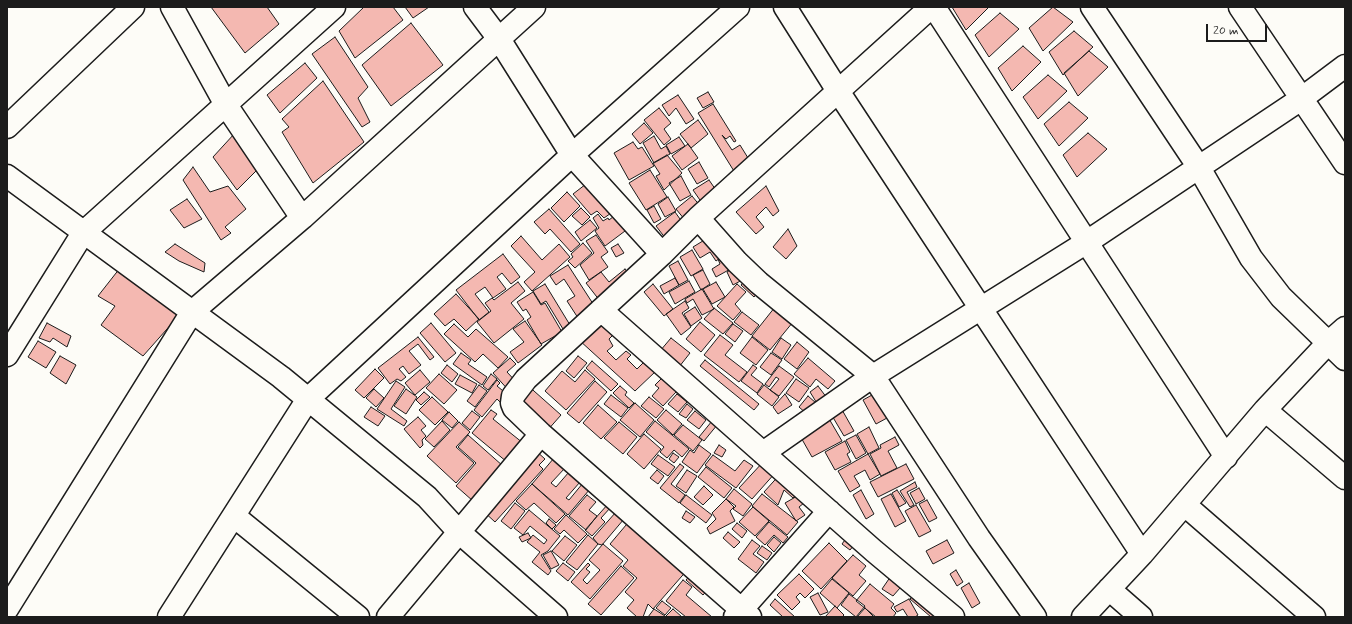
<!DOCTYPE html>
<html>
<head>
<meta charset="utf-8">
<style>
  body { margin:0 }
  #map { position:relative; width:1352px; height:624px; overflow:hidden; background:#fdfcf7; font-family:Mynerve,sans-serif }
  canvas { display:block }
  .frame { position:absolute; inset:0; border:8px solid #1c1c1c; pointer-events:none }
  .scale { position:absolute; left:1206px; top:24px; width:61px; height:18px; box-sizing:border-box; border:2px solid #1c1c1c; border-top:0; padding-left:5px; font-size:12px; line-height:14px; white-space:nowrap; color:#1c1c1c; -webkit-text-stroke:3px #fdfcf7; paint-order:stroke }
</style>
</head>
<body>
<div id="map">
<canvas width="1352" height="624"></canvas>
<div class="frame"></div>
<div class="scale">20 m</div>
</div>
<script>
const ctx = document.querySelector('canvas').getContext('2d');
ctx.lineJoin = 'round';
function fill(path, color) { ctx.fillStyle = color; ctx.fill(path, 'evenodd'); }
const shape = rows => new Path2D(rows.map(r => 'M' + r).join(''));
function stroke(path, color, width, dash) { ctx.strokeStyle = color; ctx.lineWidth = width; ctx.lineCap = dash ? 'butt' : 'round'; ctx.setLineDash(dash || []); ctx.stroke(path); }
const building = shape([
  [211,7,267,7,279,24,245,53,211,7],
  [364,7,393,7,403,20,355,58,339,31,364,7],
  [405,7,429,7,413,18,405,7],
  [952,7,989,7,966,30,952,7],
  [1053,7,1073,22,1043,51,1029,28,1053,7],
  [1000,13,1019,29,989,57,975,35,1000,13],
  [411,23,443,65,391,106,362,65,411,23],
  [1074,31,1093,47,1063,75,1049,52,1074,31],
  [335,37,368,87,358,98,370,122,362,127,312,54,335,37],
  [1023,46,1041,62,1012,91,998,68,1023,46],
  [1089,51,1108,67,1078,96,1064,73,1089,51],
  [305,63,317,78,280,113,267,95,305,63],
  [1048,75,1067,91,1038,119,1023,97,1048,75],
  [323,81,364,142,313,183,282,132,289,127,282,119,323,81],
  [708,92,714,102,703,108,697,98,708,92],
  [678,95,694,119,686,124,676,108,669,116,662,105,678,95],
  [1069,102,1088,118,1059,146,1044,124,1069,102],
  [713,104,736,141,734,142,730,136,726,139,722,135,732,150,740,145,753,166,737,176,698,113,713,104],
  [659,108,671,123,664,129,671,139,664,145,644,120,659,108],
  [698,120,708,134,691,148,680,134,698,120],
  [644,123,653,133,640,144,632,134,644,123],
  [235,133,257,170,237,190,213,157,235,133],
  [1088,133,1107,149,1077,177,1063,155,1088,133],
  [654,136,661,149,666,146,670,154,654,163,643,143,654,136],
  [679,137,685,146,671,154,666,145,679,137],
  [633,142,638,149,642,147,654,166,629,180,614,153,633,142],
  [688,144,698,158,682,170,672,156,688,144],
  [667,155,682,173,664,190,656,176,660,174,653,163,667,155],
  [699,162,708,178,697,184,688,169,699,162],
  [193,167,210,192,228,186,246,209,225,227,231,233,221,240,183,180,193,167],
  [650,170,667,197,646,210,629,183,650,170],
  [681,176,691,195,680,201,669,183,681,176],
  [709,180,718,193,702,203,693,190,709,180],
  [590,181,614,211,604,218,597,211,591,215,573,194,590,181],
  [766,186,779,211,773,216,766,207,756,217,764,227,756,234,736,212,766,186],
  [567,192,580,206,564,222,551,208,567,192],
  [692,196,701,207,685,220,676,209,692,196],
  [668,197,676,211,665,217,658,204,668,197],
  [187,199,202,219,184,228,170,210,187,199],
  [654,206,661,219,654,223,647,210,654,206],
  [581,208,590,217,582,225,572,216,581,208],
  [549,209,580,244,571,252,550,229,545,234,534,222,549,209],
  [675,212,685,226,666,239,656,226,675,212],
  [618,213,629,228,605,246,595,231,599,228,593,218,598,214,603,221,608,218,609,220,618,213],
  [590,220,597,228,581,241,575,232,590,220],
  [788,229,797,246,786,259,773,247,788,229],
  [596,235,608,252,601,257,608,267,589,280,580,265,594,253,586,241,596,235],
  [521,236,542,260,559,244,570,257,532,291,524,282,535,272,511,246,521,236],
  [711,236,723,256,716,261,710,252,700,258,693,247,711,236],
  [583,243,592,253,575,268,568,261,573,257,571,254,583,243],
  [175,244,205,263,204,272,179,261,165,252,175,244],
  [618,244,624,253,616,257,611,248,618,244],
  [692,250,703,269,691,276,680,257,692,250],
  [503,254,520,277,511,284,502,273,497,277,506,289,493,298,485,287,475,294,489,312,479,320,456,290,503,254],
  [723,257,734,267,716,277,712,269,720,264,718,259,723,257],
  [678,261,688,280,679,285,669,266,678,261],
  [568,265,597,310,580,321,567,301,575,296,564,279,556,285,550,276,568,265],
  [737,266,744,279,733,285,727,272,737,266],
  [120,268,183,311,143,356,101,325,115,306,98,296,120,268],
  [625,269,631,277,600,301,586,283,601,272,609,282,625,269],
  [703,270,710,284,701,290,693,275,703,270],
  [675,278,679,285,664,294,660,286,675,278],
  [746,279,759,291,754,297,741,285,746,279],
  [689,281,695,292,675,304,669,292,689,281],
  [518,282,525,291,511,303,524,319,494,343,477,322,491,311,485,303,492,298,494,300,518,282],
  [716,282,725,297,712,304,703,289,716,282],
  [545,284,570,325,563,329,546,301,541,304,533,291,545,284],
  [653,284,673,309,664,316,644,292,653,284],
  [737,284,746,292,735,304,741,311,733,320,717,306,737,284],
  [702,289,714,309,702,315,693,299,687,303,685,299,702,289],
  [533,292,541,305,545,303,562,332,541,344,527,320,531,317,526,309,523,311,517,302,533,292],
  [456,294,479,319,466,331,454,319,445,326,434,314,456,294],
  [685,301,689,308,682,313,691,327,681,335,666,314,685,301],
  [695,307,702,318,691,326,684,314,695,307],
  [775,307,793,322,770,350,752,336,775,307],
  [714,308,733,323,723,334,704,319,714,308],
  [742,312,759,325,751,335,734,322,742,312],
  [601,319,616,332,609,339,613,346,607,351,616,360,626,351,631,355,627,359,637,369,645,361,656,371,635,391,579,340,601,319],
  [525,321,542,345,518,363,510,352,524,342,513,329,525,321],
  [700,322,715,335,701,352,686,339,700,322],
  [47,323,71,336,67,347,53,338,50,342,39,338,47,323],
  [431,323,456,353,445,362,420,333,431,323],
  [454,324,468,337,476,329,508,357,498,368,483,354,475,362,444,334,454,324],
  [733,324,743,331,735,342,725,334,733,324],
  [720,335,733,345,725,355,747,372,739,382,704,355,720,335],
  [418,337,434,357,430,360,418,344,409,351,421,365,409,374,403,366,399,369,406,377,401,381,397,379,390,384,378,368,418,337],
  [752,337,768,350,756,365,740,353,752,337],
  [671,338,690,353,679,367,660,351,671,338],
  [781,338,791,345,782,359,772,352,781,338],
  [38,341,56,352,46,368,28,357,38,341],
  [797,342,809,352,797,369,784,359,797,342],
  [461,353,471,360,468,364,487,377,482,385,453,364,461,353],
  [771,353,782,360,771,375,760,367,771,353],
  [60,356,76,365,66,384,50,373,60,356],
  [578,356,587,363,574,378,566,371,578,356],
  [510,358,516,364,507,372,519,385,511,393,493,373,510,358],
  [808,358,835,381,828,389,816,379,810,387,794,374,808,358],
  [705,360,759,404,754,410,700,366,705,360],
  [592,361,618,384,611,391,586,368,592,361],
  [447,365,458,374,452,382,441,373,447,365],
  [753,365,757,368,751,375,763,384,757,393,741,381,753,365],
  [779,366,794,377,779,396,770,390,779,379,776,377,769,387,765,384,779,366],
  [375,369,384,378,364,398,355,390,375,369],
  [420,370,430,382,415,395,405,383,420,370],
  [585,370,595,379,566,410,545,391,562,371,575,382,585,370],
  [439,374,457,390,444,404,426,388,439,374],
  [491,374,497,379,488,390,483,386,491,374],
  [460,375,477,384,472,393,455,384,460,375],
  [662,378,676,392,663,406,652,396,659,388,655,385,662,378],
  [796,379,809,388,799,402,786,393,796,379],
  [497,380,500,383,497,386,508,395,501,403,497,399,482,417,474,410,497,380],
  [396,381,405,387,391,409,407,421,404,426,377,409,396,381],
  [595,381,607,392,579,423,567,413,595,381],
  [525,383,561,415,546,432,509,401,525,383],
  [479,385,487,391,475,407,467,401,479,385],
  [764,385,779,397,772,406,757,394,764,385],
  [620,386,627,392,625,395,634,403,629,408,613,393,620,386],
  [818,386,827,398,818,405,810,392,818,386],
  [374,389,384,398,376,407,366,398,374,389],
  [406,389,417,397,406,414,394,406,406,389],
  [424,392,430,397,421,405,416,400,424,392],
  [677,394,687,402,678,412,668,404,677,394],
  [785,394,792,405,778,414,773,407,785,394],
  [611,395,628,408,621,417,604,404,611,395],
  [872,395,887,418,876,424,863,400,872,395],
  [808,396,816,403,807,414,799,407,808,396],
  [432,397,448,412,435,425,419,410,432,397],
  [649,397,664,409,656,418,641,406,649,397],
  [635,403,654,420,640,437,620,420,635,403],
  [687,404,693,409,686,418,679,414,687,404],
  [598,405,617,422,601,439,583,423,598,405],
  [371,407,385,416,378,426,364,417,371,407],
  [841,408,854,431,844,436,831,414,841,408],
  [491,410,497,414,493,419,523,443,507,462,472,433,491,410],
  [666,410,682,424,673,435,657,420,666,410],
  [472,411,480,417,470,430,462,423,472,411],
  [695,411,706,420,699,429,687,420,695,411],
  [449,412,458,421,452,428,442,420,449,412],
  [418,417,426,426,421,430,426,436,422,440,423,445,420,448,404,429,418,417],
  [828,417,842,441,812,457,799,434,828,417],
  [722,419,704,441,699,437,712,421,722,419],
  [442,421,450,430,434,447,425,439,442,421],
  [655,421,689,449,682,457,674,450,667,458,660,452,664,447,646,432,655,421],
  [459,422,470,432,456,447,474,463,456,483,427,456,459,422],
  [619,422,637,437,623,454,604,438,619,422],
  [683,425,702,440,693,451,674,435,683,425],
  [869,427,879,448,868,454,857,434,869,427],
  [644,434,661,449,644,469,627,454,644,434],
  [468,435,503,466,473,501,456,486,476,463,458,447,468,435],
  [856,435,866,453,856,459,846,440,856,435],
  [895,437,899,445,888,451,897,468,881,476,870,454,881,448,880,445,895,437],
  [845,441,850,452,847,454,851,462,835,470,825,452,845,441],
  [699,445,711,454,697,473,682,462,690,450,694,453,699,445],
  [719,445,726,450,722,457,714,453,719,445],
  [535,450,545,459,539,465,543,469,495,522,482,510,535,450],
  [673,453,679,457,674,463,669,459,673,453],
  [868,454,880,474,870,480,865,470,854,476,860,486,850,492,838,471,868,454],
  [658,455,675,467,668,476,651,464,658,455],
  [713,455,735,471,744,460,753,466,736,488,705,465,713,455],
  [554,458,565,468,551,483,556,487,569,472,580,482,566,498,569,500,583,483,590,489,568,515,532,484,554,458],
  [764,461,776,472,752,499,739,488,764,461],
  [680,464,684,467,671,484,685,495,679,503,660,488,680,464],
  [906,464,914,479,878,497,870,482,906,464],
  [706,467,732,488,724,498,698,477,706,467],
  [657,470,664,476,658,484,650,478,657,470],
  [687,470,697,476,686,493,676,486,687,470],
  [783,471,802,488,793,498,784,490,778,505,764,492,783,471],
  [915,482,917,487,907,492,914,505,910,507,900,491,915,482],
  [532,484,565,514,556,523,534,503,526,510,516,501,532,484],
  [704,486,713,495,703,505,694,497,704,486],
  [919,488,925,499,916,504,910,493,919,488],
  [734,489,752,504,743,516,733,509,736,506,726,499,734,489],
  [861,490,874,514,866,519,853,495,861,490],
  [897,490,906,503,899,507,892,493,897,490],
  [762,494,798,522,787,535,752,506,762,494],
  [891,494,906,521,895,527,881,499,891,494],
  [587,495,596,502,589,510,597,516,586,530,569,516,587,495],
  [686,495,712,515,706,523,680,503,686,495],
  [799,495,804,503,799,507,805,515,796,521,785,503,799,495],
  [726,499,734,507,730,511,735,521,710,534,707,528,716,519,712,513,726,499],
  [927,500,937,518,929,522,919,504,927,500],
  [515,503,525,511,511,529,501,521,515,503],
  [608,504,611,507,601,518,605,522,592,536,585,530,608,504],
  [916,505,931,531,919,537,905,511,916,505],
  [753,507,769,521,755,536,739,522,753,507],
  [529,510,560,536,548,551,541,555,551,571,548,575,532,562,540,552,527,542,533,535,544,544,547,540,530,526,523,535,514,528,529,510],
  [686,511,695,517,690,523,682,518,686,511],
  [616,512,624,519,602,545,598,544,593,538,616,512],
  [566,515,587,534,578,543,564,530,560,534,554,529,566,515],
  [632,518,689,568,653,609,648,604,643,617,637,617,627,608,634,600,625,592,637,578,623,566,628,560,610,544,632,518],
  [549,519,556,525,552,529,546,523,549,519],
  [769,522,788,537,783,543,774,535,765,545,756,537,769,522],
  [737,523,747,531,742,538,732,529,737,523],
  [728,532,740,542,734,548,723,538,728,532],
  [528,533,531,538,522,542,519,537,528,533],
  [850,533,858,540,850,550,842,544,850,533],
  [588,535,598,544,577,570,566,562,588,535],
  [565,536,577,545,564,561,552,551,565,536],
  [774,537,781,543,774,552,767,545,774,537],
  [752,540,760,546,753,554,764,562,756,573,738,559,752,540],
  [947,540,954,553,933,564,926,551,947,540],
  [829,543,847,561,821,589,802,571,829,543],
  [603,544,623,561,590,599,571,582,588,563,590,565,586,569,590,572,583,580,587,584,600,570,589,560,603,544],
  [762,546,772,553,767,560,757,553,762,546],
  [551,551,559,565,551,569,543,555,551,551],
  [853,555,866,566,859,575,866,581,853,596,832,578,853,555],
  [563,563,575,572,568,581,556,571,563,563],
  [621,566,634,578,601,615,588,604,621,566],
  [695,570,712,585,703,595,686,580,695,570],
  [956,570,963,582,957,586,950,574,956,570],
  [893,573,910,594,900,588,893,596,882,589,893,573],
  [799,574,814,589,805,598,800,593,796,597,800,602,792,610,777,595,799,574],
  [832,579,849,593,837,608,820,593,832,579],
  [683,580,692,587,686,595,712,617,686,617,666,601,683,580],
  [969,583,980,603,972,608,961,588,969,583],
  [870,584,894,604,891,608,896,613,893,617,876,617,856,601,870,584],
  [917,591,948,617,931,617,910,599,917,591],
  [818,593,828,612,820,615,810,597,818,593],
  [849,594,865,606,856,617,841,605,849,594],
  [775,599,795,617,783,617,770,605,775,599],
  [909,599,918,615,915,617,908,617,903,609,897,612,894,607,909,599],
  [662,601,671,608,665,615,656,608,662,601],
  [835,606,844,615,842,617,825,617,835,606],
  [865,608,874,617,857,617,865,608],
  [654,609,665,616,665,617,648,617,654,609],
  [673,609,682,617,665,617,673,609]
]);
fill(building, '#f4b8b1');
stroke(building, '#1c1c1c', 1);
const street = shape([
  [172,7,226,105,302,218],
  [475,7,499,39,572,155,662,254],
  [785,7,838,91,1142,554],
  [934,7,1226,457],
  [1092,7,1198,166,1251,258,1281,297,1345,359],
  [1240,7,1345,163],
  [7,127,133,7],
  [7,176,281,377,427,497,459,532,556,617],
  [698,218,737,262,759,283,873,376,979,538,1035,617],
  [601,310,874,551,953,617],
  [7,355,83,233,334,7],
  [1265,410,1345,478],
  [763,453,873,376,1087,242,1301,99,1345,66],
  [1185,505,1314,617],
  [234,516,358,617],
  [1109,589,1141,617],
  [7,609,192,312,302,218,534,7],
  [169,617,308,399,572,155,738,7],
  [388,617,541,434],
  [735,617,829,511],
  [750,617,541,434,514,408,512,403,513,396,526,379,662,254,698,218,931,7],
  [1083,617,1142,554,1265,410,1328,343,1345,328]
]);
stroke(street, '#1c1c1c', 25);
stroke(street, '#fdfcf7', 22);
</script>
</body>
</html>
